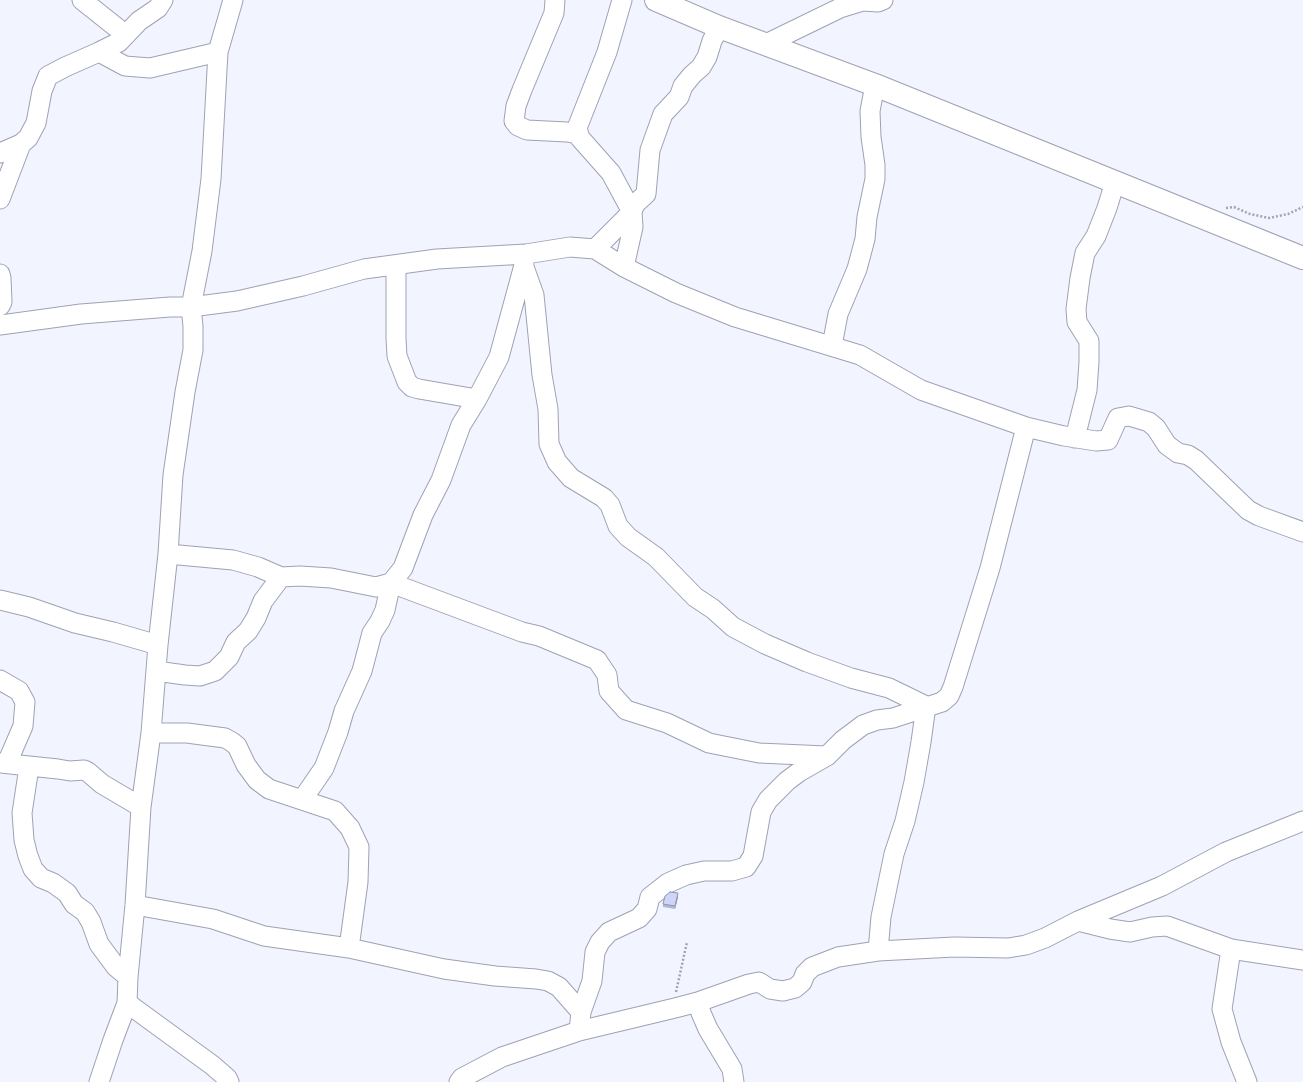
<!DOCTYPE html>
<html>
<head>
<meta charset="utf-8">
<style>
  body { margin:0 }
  canvas { display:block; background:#f2f4ff }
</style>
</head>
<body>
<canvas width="1303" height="1082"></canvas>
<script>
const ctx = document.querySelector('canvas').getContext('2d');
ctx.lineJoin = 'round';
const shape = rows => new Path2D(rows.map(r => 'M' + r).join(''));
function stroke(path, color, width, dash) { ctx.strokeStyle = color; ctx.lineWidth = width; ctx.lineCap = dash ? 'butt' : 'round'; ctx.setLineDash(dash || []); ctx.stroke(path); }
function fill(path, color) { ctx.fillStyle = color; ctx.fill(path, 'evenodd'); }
const minor = shape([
  [82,0,126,35],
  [555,0,554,13,522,90,516,106,514,121,518,126,527,130,567,132,578,134],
  [622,0,607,52,577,128,580,138,611,173,632,212,633,227,624,267],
  [766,44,840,8,863,1,878,2,883,0],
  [99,52,125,66,150,68,218,52],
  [0,153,21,144,28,138,36,123,42,91,48,76,65,67,99,52,119,42,139,21,158,8,163,0],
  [0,199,21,144],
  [595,249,632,212,635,204,646,194,650,150,663,114,679,97,683,86,692,75,701,67,707,57,712,41,719,27],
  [396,265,396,338,397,356,407,382,412,387,419,389,477,399],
  [524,267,534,295,542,375,548,409,549,444,557,462,571,478,604,498,610,505,618,526,628,537,656,557,695,597,713,609,733,627,765,644,807,662,851,678,889,688,926,706,921,742,914,782,905,821,894,854,881,917,878,951],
  [0,274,1,278,2,302,0,306],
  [0,325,81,314,170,307,191,307,237,301,303,286,364,269,437,259,526,254,570,247,595,249,624,267,676,293,735,317,860,355,921,390,1026,427,1064,436,1096,441,1108,440,1118,418,1129,416,1149,422,1156,428,1167,445,1178,453,1188,455,1196,460,1248,510,1259,516,1303,532],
  [832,346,838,314,857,269,865,239,867,217,875,179,875,165,871,137,870,111,875,85],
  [1075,438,1087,390,1089,362,1089,341,1077,322,1076,309,1080,278,1085,253,1096,236,1107,208,1115,182],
  [168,554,233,560,258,567,281,577,300,576,331,578,376,587,391,583,403,568,423,515,441,480,461,425,477,399,499,357,524,265],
  [0,600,29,607,75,623,113,632,158,645],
  [156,671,185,675,200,676,215,671,229,657,236,642,248,631,256,618,263,601,281,577],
  [0,680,19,691,25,702,23,726,7,763],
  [151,733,187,733,225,738,232,742,237,746,246,765,257,780,269,789,335,811,350,828,359,847,358,882,349,948],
  [0,763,58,769,70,771,84,770,88,772,102,784,141,807],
  [29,767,22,813,24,840,28,856,33,869,41,878,53,883,67,893,74,904,85,912,91,922,99,944,116,967,128,977],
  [302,800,324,768,338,732,344,711,362,671,372,633,380,621,385,610,391,583,522,632,539,636,597,660,607,675,609,691,626,710,667,723,709,743,759,753,826,756],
  [135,905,213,919,264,936,349,948,444,969,495,976,536,979,548,981,559,987,581,1012],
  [1078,921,1110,929,1130,932,1152,927,1167,926,1231,949,1303,960],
  [1231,949,1222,1009,1231,1042,1247,1082],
  [698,1002,701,1013,708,1029,732,1069,734,1082],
  [579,1031,581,1012,592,981,595,952,600,942,609,932,639,918,647,909,650,897,668,883,686,875,704,871,732,871,746,867,753,856,761,812,768,800,787,781,799,772,827,756,843,740,863,725,877,720,893,718,942,702,949,696,953,687,990,568,1026,427],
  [99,1082,113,1040,127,1003],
  [229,1082,227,1078,212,1065,127,1003,128,977,135,905,141,807,151,733,158,645,168,554,173,475,185,392,193,350,193,326,191,307,202,251,211,179,218,52,233,0],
  [459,1082,462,1078,502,1057,579,1031,675,1008,698,1002,749,984,759,982,770,989,783,991,795,988,802,982,805,974,812,967,838,957,878,951,954,947,1008,948,1026,945,1045,938,1078,921,1162,886,1226,852,1303,821]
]);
const major = shape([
  [656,0,719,27,875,85,1303,258]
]);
stroke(minor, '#9ea2b2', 21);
stroke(major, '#9ea2b2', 24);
stroke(shape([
  [1226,208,1234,207,1250,214,1269,218,1288,214,1303,207],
  [676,992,687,942]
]), '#a3a5ae', 2.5, [2, 2]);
stroke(minor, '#fff', 19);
stroke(major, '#fff', 22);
fill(shape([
  [678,897,675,909,663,907,663,904]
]), '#b1b7d6');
fill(shape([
  [678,893,678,897,675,909,675,906]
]), '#9095ae');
const building = shape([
  [670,892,678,893,675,906,663,904,665,896,670,892]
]);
fill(building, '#ced5f9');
stroke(building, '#9095ae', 1);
</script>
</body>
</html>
